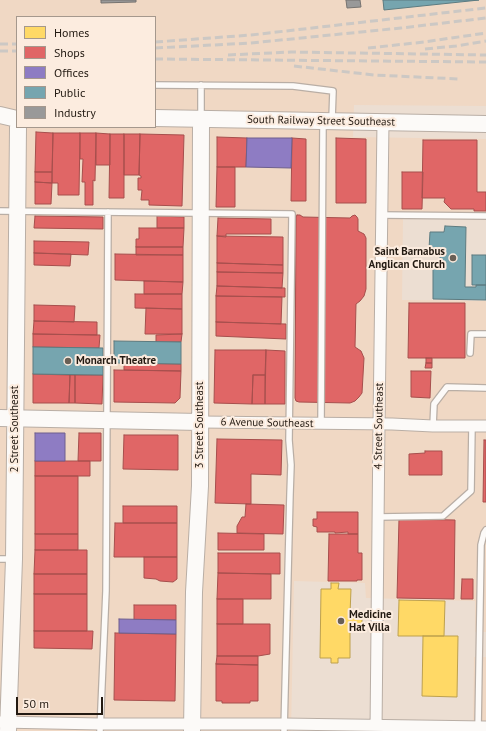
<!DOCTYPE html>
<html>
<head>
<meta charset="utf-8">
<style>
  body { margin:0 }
  #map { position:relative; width:486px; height:731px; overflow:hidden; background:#ecded2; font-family:"PT Sans",sans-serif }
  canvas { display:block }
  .legend { position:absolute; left:16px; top:16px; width:140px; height:112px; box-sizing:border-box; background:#fcecdf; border:1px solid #a5988d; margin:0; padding:5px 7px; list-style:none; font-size:12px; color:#231a12 }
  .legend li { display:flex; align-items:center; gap:8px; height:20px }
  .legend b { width:20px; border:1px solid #a5988d }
  .scale { position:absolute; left:16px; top:697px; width:87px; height:18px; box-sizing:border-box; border:2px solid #231a12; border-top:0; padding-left:5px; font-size:12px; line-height:14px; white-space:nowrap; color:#231a12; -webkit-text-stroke:3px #fcecdf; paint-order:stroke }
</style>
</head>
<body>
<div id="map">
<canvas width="486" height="731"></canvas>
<ul class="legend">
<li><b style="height:11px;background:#ffd966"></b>Homes</li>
<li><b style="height:11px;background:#e06666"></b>Shops</li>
<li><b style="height:11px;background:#8e7cc3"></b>Offices</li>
<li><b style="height:11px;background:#76a5af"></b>Public</li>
<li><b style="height:11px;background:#999"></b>Industry</li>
</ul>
<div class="scale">50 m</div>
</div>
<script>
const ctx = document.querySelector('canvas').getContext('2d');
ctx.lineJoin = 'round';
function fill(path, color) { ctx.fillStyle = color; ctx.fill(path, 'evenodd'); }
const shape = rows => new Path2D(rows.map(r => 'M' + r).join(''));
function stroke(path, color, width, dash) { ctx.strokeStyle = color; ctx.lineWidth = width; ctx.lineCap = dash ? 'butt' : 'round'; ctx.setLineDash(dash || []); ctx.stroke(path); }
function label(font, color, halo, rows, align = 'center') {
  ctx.font = font + ' "PT Sans",sans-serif'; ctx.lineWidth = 4; ctx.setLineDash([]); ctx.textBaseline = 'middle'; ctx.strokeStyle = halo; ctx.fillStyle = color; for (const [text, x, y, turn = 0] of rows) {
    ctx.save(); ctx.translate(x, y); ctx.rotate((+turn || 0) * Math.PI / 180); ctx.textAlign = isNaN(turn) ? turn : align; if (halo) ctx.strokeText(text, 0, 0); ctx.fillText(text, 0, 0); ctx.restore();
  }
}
fill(shape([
  [0,0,486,0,486,106,354,105,353,137,486,139,486,219,403,219,402,300,486,301,486,632,475,632,475,601,366,598,365,583,294,581,291,731,0,731],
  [17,17,155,17,155,127,17,127],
  [474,657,486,657,486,731,473,731]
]), '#f0d8c4');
const homes = shape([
  [331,583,339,583,338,589,351,589,350,614,362,615,362,627,350,627,350,658,338,658,338,663,331,663,331,658,320,658,321,589,331,589,331,583],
  [399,600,445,601,444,636,398,636,399,600],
  [423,636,458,636,457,697,422,696,423,636]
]);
fill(homes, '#ffd966');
stroke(homes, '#bda04d', 1);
const shops = shape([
  [36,132,53,133,52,172,35,172,36,132],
  [53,133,80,133,79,195,58,195,58,183,52,183,53,133],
  [80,133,96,133,95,181,93,180,93,205,85,205,85,182,82,182,83,159,80,159,80,133],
  [96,133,110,134,110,165,96,165,96,133],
  [110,134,124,134,124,198,109,198,110,134],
  [124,134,140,134,139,175,124,175,124,134],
  [140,134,184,135,182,206,149,205,149,200,141,200,142,190,138,190,138,178,141,178,141,176,139,175,140,134],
  [217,137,247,138,246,167,217,167,217,137],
  [292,138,306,139,306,201,291,201,292,138],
  [336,138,366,139,366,203,336,203,336,138],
  [423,140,477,140,477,192,486,192,486,211,474,211,474,209,451,209,444,202,445,198,422,198,423,140],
  [217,167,235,167,235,207,216,207,217,167],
  [35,172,52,172,52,183,35,182,35,172],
  [402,172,423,172,422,209,402,209,402,172],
  [35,182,52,183,51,204,35,204,35,182],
  [297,215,300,215,303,217,350,218,352,216,355,215,357,217,358,219,358,231,364,234,366,238,366,289,364,296,360,301,356,304,355,347,361,351,364,358,362,393,359,397,355,401,350,403,299,402,296,401,295,398,296,217,297,215],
  [35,216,103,217,103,229,34,228,35,216],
  [157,216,184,217,184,228,157,228,157,216],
  [218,218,271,219,271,234,226,234,226,237,217,236,218,218],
  [139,228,184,228,183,247,136,247,136,239,139,239,139,228],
  [217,236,283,237,283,265,217,263,217,236],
  [34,241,89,242,88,255,34,253,34,241],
  [136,247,183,247,183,255,136,255,136,247],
  [34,253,71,254,70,266,34,265,34,253],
  [115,254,183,255,183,282,115,280,115,254],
  [217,263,283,265,283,273,217,272,217,263],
  [217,272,283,273,282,288,217,286,217,272],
  [144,281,183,282,182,294,144,294,144,281],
  [217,286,285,288,285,297,216,296,217,286],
  [135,294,182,294,182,309,135,308,135,294],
  [216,296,282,297,281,324,216,322,216,296],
  [409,303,465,303,465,358,408,358,409,303],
  [34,305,75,306,74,322,34,321,34,305],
  [146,308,182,309,182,334,145,334,146,308],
  [34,321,97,322,97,335,33,334,34,321],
  [216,322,286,324,286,339,216,336,216,322],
  [33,334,100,335,99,348,33,347,33,334],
  [182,334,181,342,156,342,156,335,182,334],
  [215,350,266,350,265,375,253,375,252,404,214,403,215,350],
  [266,350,285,351,285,404,265,404,266,350],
  [426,358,432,358,432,363,426,363,426,358],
  [124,363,181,364,181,371,124,370,124,363],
  [426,363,432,363,432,368,425,368,426,363],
  [114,370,181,371,180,398,175,403,114,402,114,370],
  [411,371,431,371,430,398,411,397,411,371],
  [33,374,70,375,69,403,33,403,33,374],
  [70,375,75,375,75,403,69,403,70,375],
  [75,375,103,375,102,404,75,403,75,375],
  [253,375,265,375,265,404,252,404,253,375],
  [79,433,101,433,101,461,78,461,79,433],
  [124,435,178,435,178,470,123,469,124,435],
  [217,439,282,440,281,475,251,474,251,504,215,503,217,439],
  [484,440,486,440,486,502,483,502,484,440],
  [425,451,442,451,442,475,409,475,409,454,425,453,425,451],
  [35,461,90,461,90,476,35,476,35,461],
  [35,476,78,476,78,534,35,534,35,476],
  [246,504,284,505,283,534,237,533,237,526,242,517,245,517,246,504],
  [123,506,177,506,177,523,123,523,123,506],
  [317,512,358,512,358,534,348,534,348,532,335,533,335,532,317,532,317,527,313,526,313,519,317,519,317,512],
  [399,519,455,520,454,599,397,598,399,519],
  [115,523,177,523,177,557,114,557,115,523],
  [218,533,264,534,264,550,218,550,218,533],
  [35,534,78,534,78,550,35,550,35,534],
  [329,534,358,534,358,553,362,553,362,580,357,580,357,581,328,581,329,534],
  [35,550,87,550,87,574,34,574,35,550],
  [218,553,280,553,280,574,218,573,218,553],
  [144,557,177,557,177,579,173,582,160,581,156,579,144,578,144,557],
  [218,573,271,574,271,599,217,599,218,573],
  [34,574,87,574,87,594,34,594,34,574],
  [462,579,473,579,473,599,461,599,462,579],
  [34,594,87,594,87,631,34,631,34,594],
  [217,599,243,599,243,624,217,624,217,599],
  [134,605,176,605,176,620,134,620,134,605],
  [217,624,270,624,270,654,258,656,217,656,217,624],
  [34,631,93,631,92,649,34,648,34,631],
  [115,633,176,634,175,701,114,700,115,633],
  [217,656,258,656,258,665,216,664,217,656],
  [216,664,258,665,258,701,250,701,250,703,222,703,222,701,216,701,216,664]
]);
fill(shops, '#e06666');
stroke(shops, '#a74f4d', 1);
const offices = shape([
  [247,138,292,138,291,168,246,167,247,138],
  [35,433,65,433,65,461,35,461,35,433],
  [119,619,176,620,176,634,119,633,119,619]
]);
fill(offices, '#8e7cc3');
stroke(offices, '#6e5f8e', 1);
const public = shape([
  [383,0,479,0,384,10,383,0],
  [445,226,466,227,465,287,476,287,476,285,486,285,486,300,433,299,433,267,440,267,440,249,429,249,430,232,444,232,445,226],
  [472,255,486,255,486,285,472,285,472,255],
  [114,341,181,342,181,364,114,363,114,341],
  [33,347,103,348,103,375,33,374,33,347]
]);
fill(public, '#76a5af');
stroke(public, '#5d7b80', 1);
const industry = shape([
  [101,0,136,0,136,2,101,3,101,0],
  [346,0,360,0,361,7,347,8,346,0]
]);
fill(industry, '#999');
stroke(industry, '#767370', 1);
const lane = shape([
  [155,85,293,86,333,91,332,119],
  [201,117,201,85],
  [0,211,292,214,289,440,291,465,290,494,284,731],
  [381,215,486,216],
  [470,353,471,334,486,334],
  [321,424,323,122],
  [433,426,434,404,447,387,486,388],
  [378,517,443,516,471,491,472,426],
  [0,559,12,559],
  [478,729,481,545,484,533,486,530],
  [100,731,106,591,108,212]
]);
const street = shape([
  [200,422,392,424,433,426,486,426],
  [0,722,100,724,284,724,486,727],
  [376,731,379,424,383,122]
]);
const secondary = shape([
  [0,115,17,119],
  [155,118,486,124],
  [0,418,200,422],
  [8,731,14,559,18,127],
  [192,731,194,592,200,486,201,119]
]);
stroke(lane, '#b9aea5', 8);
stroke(street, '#b9aea5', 13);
stroke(secondary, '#b9aea5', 18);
stroke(lane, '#fcfaf8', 5.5);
stroke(street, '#fcfaf8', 11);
stroke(secondary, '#fcfaf8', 16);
stroke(shape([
  [155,42,251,35,486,8],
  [0,44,17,44],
  [155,48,251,43,401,28,486,18],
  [368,48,424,42,486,33],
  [425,49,456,46,486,41],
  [0,51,17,51],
  [228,55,291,52,486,55],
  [155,59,486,62],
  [294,66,374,75,459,79]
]), '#ccc8c4', 3, [8, 4]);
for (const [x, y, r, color] of [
  [453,258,4,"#695f55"],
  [68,361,4,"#695f55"],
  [341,621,4,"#695f55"]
]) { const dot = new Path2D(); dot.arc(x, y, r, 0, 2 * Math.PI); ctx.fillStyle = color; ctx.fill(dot); stroke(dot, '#fcecdf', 1.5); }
label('11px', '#231a12', '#fcecdf', [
  ["South Railway Street Southeast",321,121,1],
  ["6 Avenue Southeast",267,423,1],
  ["3 Street Southeast",200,425,-90],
  ["4 Street Southeast",379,426,-89],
  ["2 Street Southeast",15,429,-90]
]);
label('bold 11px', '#231a12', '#fcecdf', [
  ["Saint Barnabus",445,252,"right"],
  ["Anglican Church",445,265,"right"],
  ["Monarch Theatre",76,361],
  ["Medicine",349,615],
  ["Hat Villa",349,628]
], 'left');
</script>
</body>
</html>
